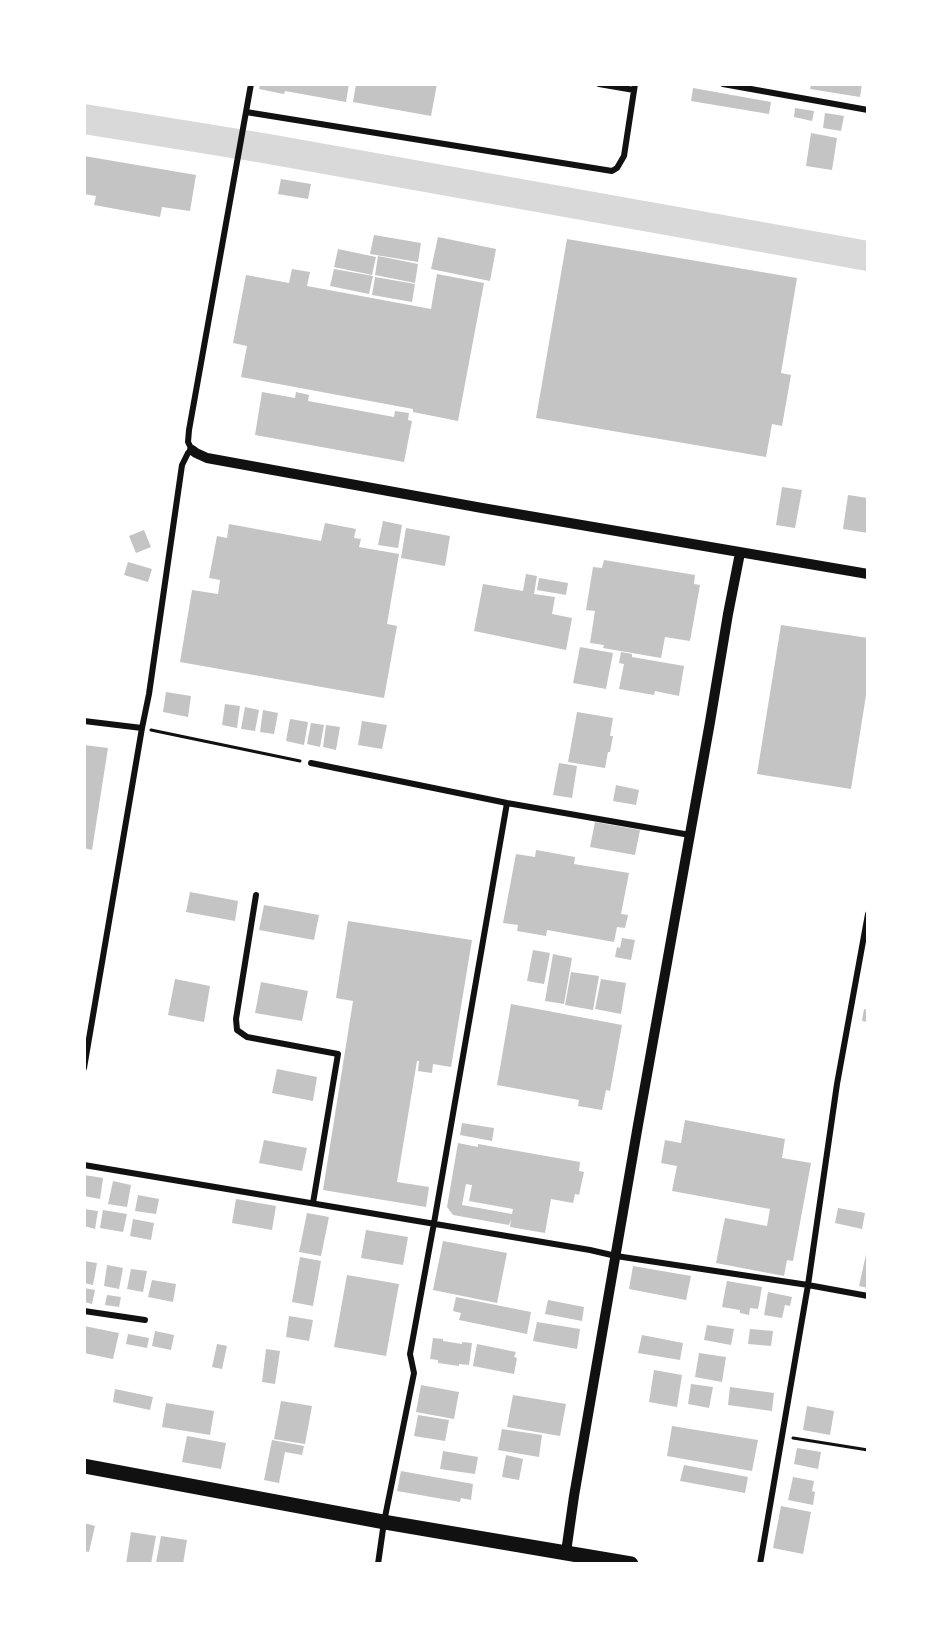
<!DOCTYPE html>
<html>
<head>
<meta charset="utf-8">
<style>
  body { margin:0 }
  #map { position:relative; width:952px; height:1648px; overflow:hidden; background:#fff; font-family:"PT Sans Narrow",sans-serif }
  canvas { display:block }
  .frame { position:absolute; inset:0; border:86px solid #fff; pointer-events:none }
</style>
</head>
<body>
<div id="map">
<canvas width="952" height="1648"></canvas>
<div class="frame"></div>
</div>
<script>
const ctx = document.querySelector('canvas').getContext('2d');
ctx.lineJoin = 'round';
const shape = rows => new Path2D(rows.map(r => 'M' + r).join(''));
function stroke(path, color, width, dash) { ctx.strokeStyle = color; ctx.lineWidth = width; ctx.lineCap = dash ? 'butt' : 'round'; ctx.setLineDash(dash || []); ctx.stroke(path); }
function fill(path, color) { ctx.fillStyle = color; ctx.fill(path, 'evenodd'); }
stroke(shape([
  [84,119,263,148,868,256]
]), '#d9d9d9', 30);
fill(shape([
  [260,84,349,84,346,102,285,91,284,94,259,89],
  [356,84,437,84,431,116,353,102],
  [811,84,862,84,860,97,810,89],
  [693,88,771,102,769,114,691,101],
  [795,108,814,111,812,121,794,117],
  [825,113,844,116,841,131,823,128],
  [811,133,837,138,832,170,806,166],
  [84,156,196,175,190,211,162,207,160,217,94,205,96,196,84,194],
  [281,179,311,184,308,199,278,194],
  [374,235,421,243,418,262,370,254],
  [438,237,496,249,490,281,431,269],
  [567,239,797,278,781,373,791,375,782,426,772,424,766,457,536,418],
  [338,249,376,257,372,275,334,267],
  [378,256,418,264,415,283,375,275],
  [292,269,310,272,307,286,431,309,437,274,484,283,458,421,413,412,413,409,241,377,247,346,233,343,246,275,289,283],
  [334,269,373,276,369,294,330,286],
  [375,277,415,284,412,302,372,295],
  [262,392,295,398,296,392,309,395,308,401,394,417,395,411,409,413,408,420,412,421,404,462,255,435],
  [782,487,802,490,795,528,776,525],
  [848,495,868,498,868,533,843,529],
  [383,521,402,525,398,548,378,545],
  [325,523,356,529,354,538,361,539,359,547,399,554,387,624,397,626,384,698,180,662,192,590,218,594,220,580,209,578,217,536,227,538,229,524,321,541],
  [406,528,450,536,445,566,401,558],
  [144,530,151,547,136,553,129,536],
  [604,560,695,575,694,584,700,585,690,641,665,637,661,658,603,648,604,645,590,643,595,611,586,610,593,567,602,568],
  [128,562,152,569,148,582,124,575],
  [526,574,537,576,534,594,555,597,552,614,572,618,566,650,474,631,483,584,523,591],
  [539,578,568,583,566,595,537,590],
  [781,625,868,638,868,683,851,789,757,774],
  [580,647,613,653,606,689,573,683],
  [621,652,632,654,632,657,684,666,679,696,655,691,654,695,619,689,624,664,619,663],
  [166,692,191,696,188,717,163,712],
  [225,704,240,706,237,728,222,725],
  [245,707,259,710,255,731,241,729],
  [263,710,278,713,274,734,260,732],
  [577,712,613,718,610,736,613,736,610,752,608,752,605,768,568,762],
  [290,719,308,722,304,745,286,741],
  [362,721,387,725,382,749,358,745],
  [311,723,324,725,320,747,307,744],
  [326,725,340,727,336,750,323,747],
  [84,745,108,748,92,850,84,848],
  [559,763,577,766,572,798,553,795],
  [616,785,639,790,636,805,613,801],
  [595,822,640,830,635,855,590,847],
  [536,850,575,857,574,864,629,873,621,914,628,915,625,928,617,927,614,942,547,930,546,936,517,931,518,925,503,923,516,854,535,857],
  [190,892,238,901,235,921,186,912],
  [264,905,319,915,314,940,259,930],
  [348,921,472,940,451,1067,433,1064,432,1073,418,1071,419,1061,417,1061,397,1182,429,1187,426,1207,323,1190,353,1001,336,998],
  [622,938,635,940,631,960,615,957,617,947,620,948],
  [533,950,550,953,544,984,527,981],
  [553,954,572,958,564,1004,545,1001],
  [571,972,599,976,593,1010,565,1005],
  [175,979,210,986,204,1022,168,1015],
  [601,979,626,983,621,1014,595,1009],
  [261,982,308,991,302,1021,255,1013],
  [511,1004,622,1025,610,1091,606,1090,602,1110,578,1106,579,1100,497,1085],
  [864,1009,868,1010,868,1022,862,1021],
  [277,1069,317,1077,313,1101,272,1093],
  [685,1120,785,1139,782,1158,811,1163,793,1261,787,1260,784,1276,716,1263,725,1218,767,1226,770,1209,672,1191,677,1166,661,1163,665,1140,681,1143],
  [462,1123,494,1128,492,1141,460,1135],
  [264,1140,307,1148,302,1171,259,1163],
  [458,1143,478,1147,478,1144,580,1162,579,1171,584,1172,579,1195,575,1194,573,1203,551,1199,545,1233,510,1227,511,1219,509,1225,453,1215,447,1207],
  [466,1184,472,1185,469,1201,513,1209,512,1214,462,1205],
  [84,1175,103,1178,100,1199,84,1196],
  [113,1181,131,1185,127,1207,108,1204],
  [138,1195,159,1199,156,1214,135,1211],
  [236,1199,276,1206,272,1230,232,1223],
  [838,1208,865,1213,862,1229,835,1223],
  [84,1209,98,1211,95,1229,84,1226],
  [103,1210,127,1214,123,1232,100,1228],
  [307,1213,329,1217,321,1256,299,1252],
  [133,1219,154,1223,151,1240,130,1236],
  [366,1230,408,1237,403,1265,361,1258],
  [443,1241,507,1253,497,1303,433,1290],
  [867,1250,868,1250,868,1288,859,1286],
  [300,1257,321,1261,313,1306,292,1302],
  [84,1261,97,1263,93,1285,84,1283],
  [107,1265,123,1268,119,1289,104,1286],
  [633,1266,691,1276,686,1300,629,1289],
  [131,1269,147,1271,143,1292,127,1289],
  [347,1275,399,1284,386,1356,334,1347],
  [152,1280,176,1284,173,1302,148,1297],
  [727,1281,762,1287,758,1309,750,1308,749,1315,740,1313,740,1310,722,1307],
  [84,1288,95,1290,92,1304,84,1302],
  [768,1292,792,1297,790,1306,785,1305,782,1318,764,1315],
  [107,1295,121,1297,119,1307,105,1305],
  [456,1297,531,1312,527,1334,459,1320,461,1313,453,1311],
  [548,1300,584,1307,582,1321,545,1314],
  [289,1316,313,1320,309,1341,286,1337],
  [537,1322,580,1329,577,1349,533,1341],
  [707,1325,734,1329,731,1345,704,1340],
  [84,1326,119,1333,113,1359,84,1353],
  [750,1329,773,1331,771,1346,748,1344],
  [155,1331,174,1335,171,1350,152,1346],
  [128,1334,149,1338,147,1348,126,1344],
  [642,1335,683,1343,680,1360,638,1353],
  [433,1338,443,1339,443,1341,462,1344,462,1342,472,1343,469,1365,459,1364,459,1366,438,1363,438,1360,430,1359],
  [217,1344,227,1346,222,1369,212,1367],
  [477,1344,516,1352,514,1357,517,1358,514,1374,473,1366],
  [266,1349,280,1351,275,1384,262,1382],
  [699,1353,726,1357,722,1382,695,1377],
  [654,1370,682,1375,677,1407,649,1402],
  [691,1384,713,1387,709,1408,688,1404],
  [421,1385,459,1392,454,1419,416,1412],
  [730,1387,774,1393,772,1411,728,1405],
  [115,1389,153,1397,150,1410,113,1402],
  [513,1395,566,1404,560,1436,507,1427],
  [281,1401,312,1406,305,1444,274,1439],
  [166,1403,214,1411,210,1435,162,1427],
  [807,1406,834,1411,830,1435,803,1430],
  [418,1415,449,1420,445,1441,414,1436],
  [672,1426,758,1440,752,1471,667,1456],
  [502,1429,542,1435,539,1457,498,1450],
  [187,1436,226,1443,221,1469,182,1462],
  [272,1440,304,1446,302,1455,285,1452,279,1483,264,1480],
  [797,1448,821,1452,818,1469,794,1464],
  [443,1451,478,1457,475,1474,440,1469],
  [506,1455,523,1459,519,1480,502,1477],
  [684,1465,748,1477,745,1493,680,1481],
  [401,1471,473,1484,471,1500,461,1498,460,1502,397,1491],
  [793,1477,814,1481,812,1491,815,1492,813,1505,788,1500],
  [781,1506,811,1512,803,1554,773,1548],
  [84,1523,95,1526,89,1552,84,1551],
  [131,1532,156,1536,151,1564,126,1564],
  [161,1536,187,1540,183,1564,156,1563]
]), '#c4c4c4');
stroke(shape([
  [151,730,300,761],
  [793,1438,868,1450]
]), '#111', 3);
stroke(shape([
  [599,84,634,90],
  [723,84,868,110],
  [246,112,612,171,617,168,624,156,635,84],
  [84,721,142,728],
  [311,763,507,803,690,835],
  [256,895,236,1019,237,1030,247,1037,338,1054,313,1203],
  [84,1068,142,728,149,694,182,465,188,453,192,450,188,442,189,430,251,84],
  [84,1165,590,1250,616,1256,808,1285,868,1296],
  [84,1311,145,1320],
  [378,1564,384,1522,414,1373,410,1354,434,1223,507,803],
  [760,1564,808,1285,837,1084,868,914]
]), '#111', 6);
stroke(shape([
  [192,450,196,453,207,458,482,508,868,574],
  [566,1552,574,1496,638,1125,710,722,728,614,740,553]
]), '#111', 10);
stroke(shape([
  [84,1466,384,1522,631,1564]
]), '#111', 15);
</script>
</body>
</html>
